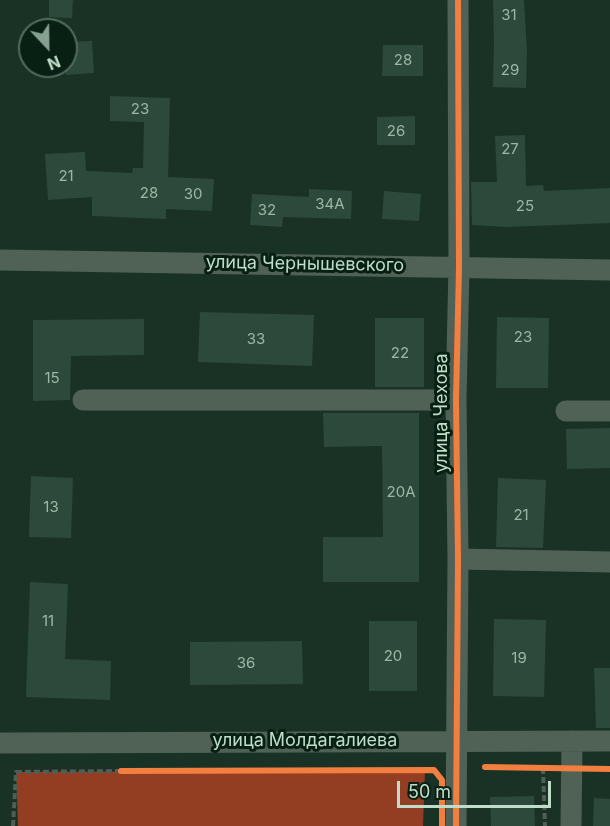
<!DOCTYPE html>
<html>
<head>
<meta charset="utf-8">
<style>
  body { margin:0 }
  #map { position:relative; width:610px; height:826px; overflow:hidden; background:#1a3226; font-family:Inter,sans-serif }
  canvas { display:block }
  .north { position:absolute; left:18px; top:18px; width:60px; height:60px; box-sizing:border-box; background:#082013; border:2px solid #526c5c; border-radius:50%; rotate:158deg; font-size:16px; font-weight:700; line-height:24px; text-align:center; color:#c0ddca }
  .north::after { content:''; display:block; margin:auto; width:21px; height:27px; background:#86a191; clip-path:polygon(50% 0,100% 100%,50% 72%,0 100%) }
  .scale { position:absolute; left:397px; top:781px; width:154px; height:27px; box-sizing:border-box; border:3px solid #c0ddca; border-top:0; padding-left:8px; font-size:18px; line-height:21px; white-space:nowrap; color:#c0ddca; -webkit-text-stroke:4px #082013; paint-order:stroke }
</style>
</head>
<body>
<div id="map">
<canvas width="610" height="826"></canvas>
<div class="north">N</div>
<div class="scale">50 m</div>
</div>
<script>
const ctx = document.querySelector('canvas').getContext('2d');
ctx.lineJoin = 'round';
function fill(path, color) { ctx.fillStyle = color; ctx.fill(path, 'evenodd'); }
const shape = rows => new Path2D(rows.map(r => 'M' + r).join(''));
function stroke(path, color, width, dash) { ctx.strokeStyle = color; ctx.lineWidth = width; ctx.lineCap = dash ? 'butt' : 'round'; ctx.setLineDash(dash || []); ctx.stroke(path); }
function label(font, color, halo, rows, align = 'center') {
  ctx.font = font + ' Inter,sans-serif'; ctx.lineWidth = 6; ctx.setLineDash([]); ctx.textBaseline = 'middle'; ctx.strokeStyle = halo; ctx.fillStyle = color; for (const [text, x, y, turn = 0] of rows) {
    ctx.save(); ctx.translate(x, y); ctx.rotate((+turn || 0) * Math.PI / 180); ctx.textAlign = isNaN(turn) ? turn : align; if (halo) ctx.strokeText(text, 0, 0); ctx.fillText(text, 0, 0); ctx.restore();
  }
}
fill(shape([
  [425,770,423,826,18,826,16,772]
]), '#933d22');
fill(shape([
  [49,0,73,0,72,18,49,17],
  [493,0,524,0,527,52,526,88,493,87,494,42],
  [92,41,94,73,66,75,66,42],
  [383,45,423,45,423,76,382,76],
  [110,96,170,98,168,177,214,179,212,211,166,209,166,219,92,216,92,197,48,200,45,154,85,152,86,171,132,173,133,168,143,168,144,122,110,121],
  [415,116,415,145,377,145,377,117],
  [525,135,526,186,543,185,544,191,610,188,610,223,506,227,472,225,471,182,497,182,495,136],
  [309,189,352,191,351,219,283,217,282,227,250,225,252,194,309,197],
  [384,191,421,194,419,221,382,219],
  [200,312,314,315,312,366,198,362],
  [497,317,549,318,548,388,496,388],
  [375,318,424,318,424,387,375,387],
  [144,319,144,355,71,356,70,400,33,401,33,320],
  [323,413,419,413,419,582,323,582,323,537,383,537,382,446,324,447],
  [610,428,610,468,567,469,566,429],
  [31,476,73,478,71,538,29,537],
  [498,478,546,480,543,548,496,547],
  [30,582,68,584,65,659,111,661,110,700,26,697],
  [494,619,546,620,544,697,493,696],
  [369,621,417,621,417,691,369,691],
  [302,641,303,684,190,685,190,642],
  [594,668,610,668,610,728,596,728],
  [534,796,535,826,491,826,490,797],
  [594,798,610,799,610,826,593,826]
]), '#2c493b');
stroke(shape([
  [543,768,545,826],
  [13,826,16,772,121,771]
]), '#4f5e56', 4, [6, 3]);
stroke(shape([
  [0,260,610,270],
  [83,400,456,400],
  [566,411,610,411],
  [458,559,610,562],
  [0,743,610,741],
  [456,826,458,559,456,400,459,267,458,0],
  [571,826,572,741]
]), '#506256', 21);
stroke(shape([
  [485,767,610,769],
  [121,771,434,770,442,780,442,826],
  [456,826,458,559,456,400,459,267,458,0]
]), '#f27e40', 6);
label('15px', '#9bb8a6', null, [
  ["31",509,15],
  ["28",403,60],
  ["29",510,70],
  ["23",140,109],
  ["26",396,131],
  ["27",510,149],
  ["21",66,176],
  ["28",149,193],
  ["30",193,194],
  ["34А",330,204],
  ["25",525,206],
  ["32",267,210],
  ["23",523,337],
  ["33",256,339],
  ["22",400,353],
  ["15",52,378],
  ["20А",401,492],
  ["13",51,507],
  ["21",521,515],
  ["11",48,621],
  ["20",393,656],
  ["19",519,658],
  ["36",246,663]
]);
label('18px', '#c0ddca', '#082013', [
  ["улица Чернышевского",305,264,1],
  ["улица Чехова",442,413,-90],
  ["улица Молдагалиева",305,741]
]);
</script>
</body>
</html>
